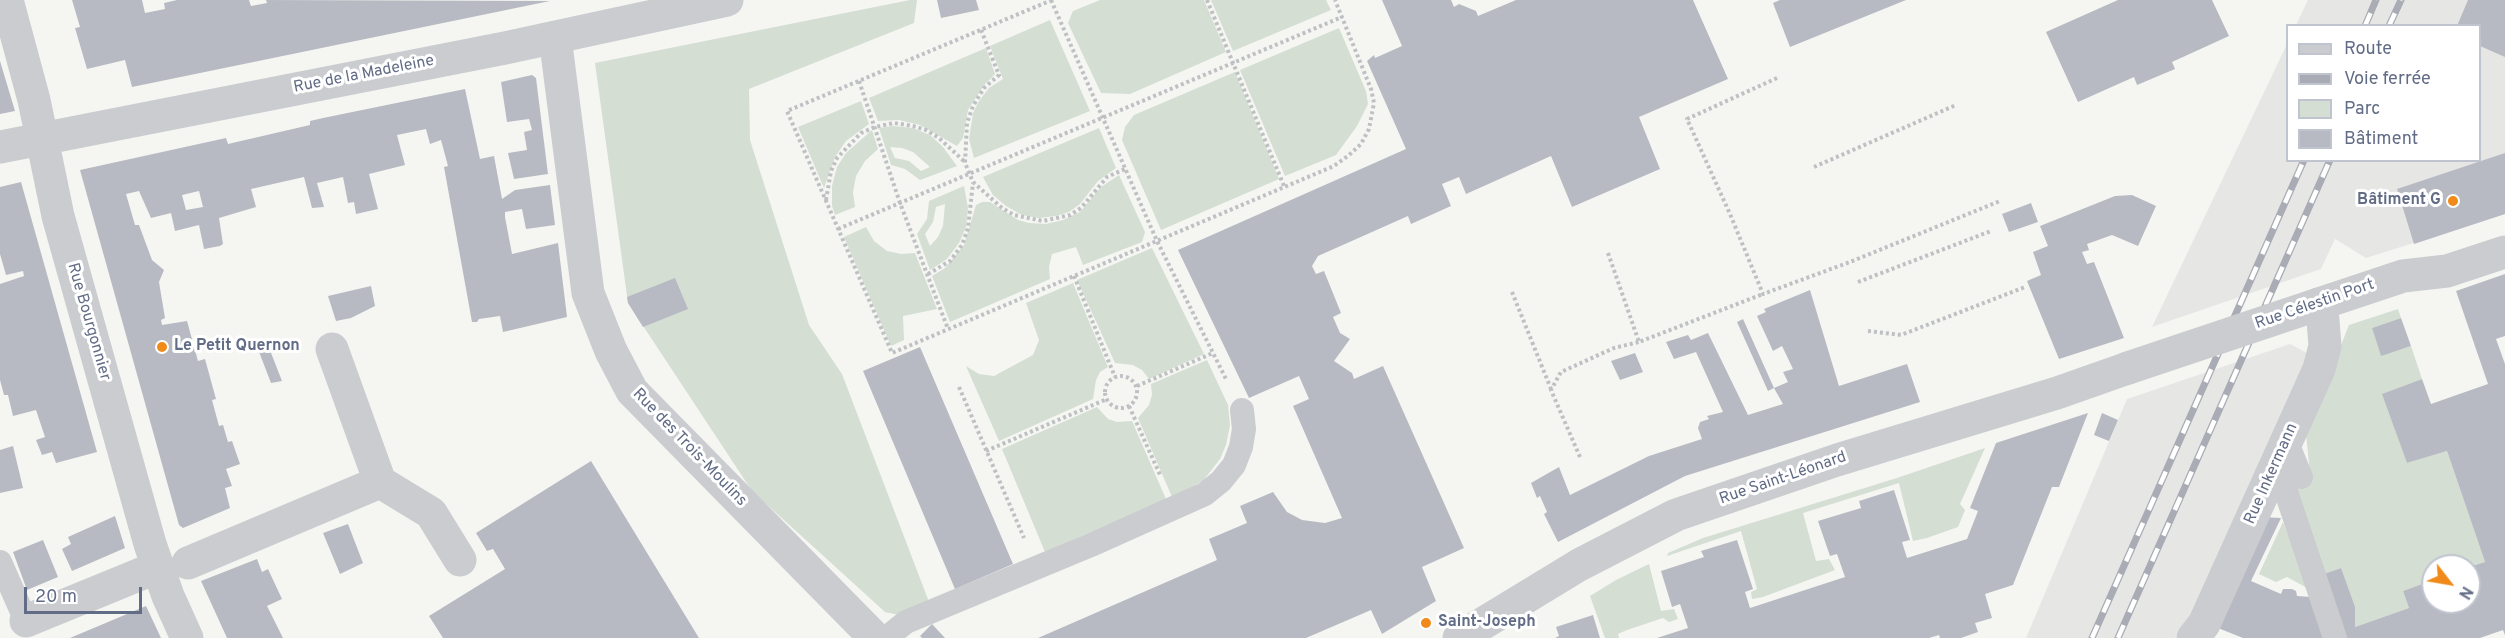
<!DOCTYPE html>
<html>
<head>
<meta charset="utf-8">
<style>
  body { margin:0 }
  #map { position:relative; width:2505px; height:638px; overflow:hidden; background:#f5f6f2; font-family:Overpass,sans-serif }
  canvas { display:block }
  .legend { position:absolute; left:2286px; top:24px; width:195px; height:138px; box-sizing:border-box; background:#fff; border:2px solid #c0c4cf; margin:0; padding:8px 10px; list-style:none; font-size:18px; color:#626c86 }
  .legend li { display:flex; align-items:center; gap:12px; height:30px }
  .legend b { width:30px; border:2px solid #c0c4cf }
  .north { position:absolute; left:2421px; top:554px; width:60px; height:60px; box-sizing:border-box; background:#fff; border:2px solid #c0c4cf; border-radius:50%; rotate:121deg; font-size:16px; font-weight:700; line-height:24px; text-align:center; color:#626c86 }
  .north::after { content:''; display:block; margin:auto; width:21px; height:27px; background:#f08a18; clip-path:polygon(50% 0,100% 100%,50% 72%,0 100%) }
  .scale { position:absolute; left:24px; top:587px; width:118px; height:27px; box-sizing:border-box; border:3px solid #626c86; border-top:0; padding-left:8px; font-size:18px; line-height:21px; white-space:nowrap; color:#626c86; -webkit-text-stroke:4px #fff; paint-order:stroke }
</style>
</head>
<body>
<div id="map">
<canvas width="2505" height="638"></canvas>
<ul class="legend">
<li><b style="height:8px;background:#caccd0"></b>Route</li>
<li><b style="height:8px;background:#a9acb4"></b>Voie ferrée</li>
<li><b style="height:16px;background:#d4ded3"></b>Parc</li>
<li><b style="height:16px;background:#b7bac2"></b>Bâtiment</li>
</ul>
<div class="north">N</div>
<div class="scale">20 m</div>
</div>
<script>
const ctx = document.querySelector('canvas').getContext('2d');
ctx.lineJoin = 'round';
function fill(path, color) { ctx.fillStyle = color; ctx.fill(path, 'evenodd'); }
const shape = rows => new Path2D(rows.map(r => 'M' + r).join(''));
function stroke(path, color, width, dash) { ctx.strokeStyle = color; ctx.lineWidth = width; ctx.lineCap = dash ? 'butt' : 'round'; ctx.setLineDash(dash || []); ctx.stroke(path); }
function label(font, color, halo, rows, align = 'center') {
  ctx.font = font + ' Overpass,sans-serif'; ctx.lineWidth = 6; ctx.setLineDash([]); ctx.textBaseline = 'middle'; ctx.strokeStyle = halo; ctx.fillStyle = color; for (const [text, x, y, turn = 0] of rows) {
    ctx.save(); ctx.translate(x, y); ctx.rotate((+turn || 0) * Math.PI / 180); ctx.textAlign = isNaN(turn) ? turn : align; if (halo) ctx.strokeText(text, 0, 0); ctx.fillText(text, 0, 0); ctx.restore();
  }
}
fill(shape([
  [2308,0,2505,0,2505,214,2366,258,2335,239,2321,269,2152,327,2287,44,2288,160,2480,160,2480,26,2296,25],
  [2290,344,2307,353,2304,364,2208,592,2175,638,2026,638,2127,399]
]), '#e6e7e5');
fill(shape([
  [910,0,917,0,914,23,749,89,750,140,809,325,842,374,929,602,899,615,885,612,752,491,628,303,595,63],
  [1100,0,1204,0,1226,52,1130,94,1101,93,1068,23,1073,11],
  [1211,0,1326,0,1331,10,1233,51],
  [1050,20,1090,111,974,158,969,139,973,113,979,101,989,88,1003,79,990,46],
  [1339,28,1366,91,1368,104,1357,126,1336,155,1285,176,1240,70],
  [986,48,995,74,984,85,968,110,963,138,957,146,920,125,899,120,878,121,869,98],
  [1235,72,1279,179,1161,230,1122,140,1125,127,1134,115],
  [861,101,869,124,846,141,835,157,824,188,798,127],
  [893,126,913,128,930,135,943,147,957,166,920,180,905,169,891,165,879,128],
  [890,147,902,148,913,152,930,167,921,171,909,161,895,158],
  [1099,128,1116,168,1098,181,1080,204,1069,212,1056,216,1039,218,1022,215,1006,206,993,195,983,177],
  [872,130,878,149,865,161,856,176,853,192,855,207,835,215,832,206,832,186,837,167,846,153],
  [1119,175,1145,232,1142,242,1083,265,1076,247,1052,254,1049,267,1050,279,950,322,932,276,945,268,964,245,976,205,982,202,990,202,1018,220,1029,223,1046,224,1063,220,1080,212,1101,187],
  [964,186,968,208,966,227,959,243,947,259,930,270,917,234,927,219,929,201],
  [945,204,943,226,938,237,930,246,925,234,933,222,936,207],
  [866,227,874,241,887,251,901,254,915,253,937,309,903,316,904,340,891,346,844,237],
  [1152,248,1204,354,1149,379,1142,370,1133,365,1115,363,1077,280],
  [1073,283,1108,367,1100,372,1096,380,1093,399,999,441,966,366,979,374,994,376,1033,355,1039,340,1026,303],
  [2398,309,2401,318,2372,328,2381,355,2411,346,2422,379,2383,394,2407,463,2447,451,2485,562,2469,567,2433,566,2433,580,2403,591,2409,608,2355,627,2341,568,2321,575,2291,482,2310,473,2306,434,2349,325],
  [1207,360,1228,405,1230,425,1226,445,1220,459,1203,481,1172,497,1138,418,1149,405,1152,395,1151,384],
  [1097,407,1108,419,1117,422,1132,421,1166,499,1045,552,1002,449],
  [1985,448,1960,504,1965,510,1958,527,1927,538,1913,541,1899,483,1803,513,1816,561,1829,559,1835,570,1763,597,1752,599,1751,592,1757,589,1741,531,1667,556,1668,553,1703,538,1897,478],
  [2283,522,2309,589,2287,577,2276,582,2259,574],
  [1649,564,1661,611,1674,609,1678,619,1669,622,1663,618,1627,630,1618,634,1619,638,1605,638,1590,596,1616,580]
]), '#d4ded3');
fill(shape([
  [72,0,142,0,145,13,165,9,164,3,177,0,249,0,251,6,267,3,266,0,550,1,132,87,125,60,87,69,75,28,80,27],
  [937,0,976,0,979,10,941,18],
  [1382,0,1451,0,1454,7,1459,4,1476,11,1478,16,1516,0,1693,0,1728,79,1639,117,1660,169,1572,207,1551,156,1466,194,1459,177,1442,184,1451,206,1411,224,1408,216,1318,256,1312,266,1316,274,1324,271,1341,313,1333,317,1340,333,1350,339,1334,361,1352,373,1354,379,1383,366,1464,548,1422,567,1436,601,1382,634,1371,610,1306,638,1038,638,1217,560,1209,539,1247,523,1240,506,1273,492,1287,512,1302,520,1325,523,1342,518,1293,406,1309,399,1299,376,1249,398,1178,250,1406,149,1367,61,1374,55,1375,58,1402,46],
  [1780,0,1906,0,1790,47,1773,3],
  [2118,0,2212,0,2229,36,2172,62,2175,69,2137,85,2134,77,2078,102,2046,32],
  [2468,0,2505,0,2505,57,2480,46,2480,26,2457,26],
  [0,61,15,111,0,114],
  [532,75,536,78,548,174,514,179,508,153,527,150,524,132,532,130,529,119,507,122,501,82],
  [465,89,480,159,494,156,502,199,515,190,550,185,555,225,526,229,522,209,505,212,505,217,512,254,558,243,567,317,503,332,500,316,479,319,477,322,472,322,444,167,448,166,441,140,430,144,426,129,397,135,405,165,369,174,378,209,356,214,354,202,348,203,343,177,317,183,324,207,312,208,304,177,251,189,256,207,219,218,223,244,220,246,204,249,199,225,175,231,171,213,151,218,139,191,126,194,135,225,139,225,152,260,164,270,159,282,165,318,161,320,162,325,187,321,198,361,205,359,216,399,212,400,219,426,223,425,228,442,232,441,240,464,226,469,232,486,225,488,230,508,183,528,179,525,80,170,226,138,228,144,310,125,310,121,323,118],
  [199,191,203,207,186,210,182,195],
  [2505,153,2505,214,2414,244,2397,189],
  [21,182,97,452,56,463,52,452,42,455,36,440,45,437,36,410,13,416,8,395,4,395,0,380,0,284,24,276,23,271,6,275,0,254,0,187],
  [2132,195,2156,206,2138,246,2112,235,2087,244,2089,250,2082,252,2087,264,2094,262,2124,338,2059,359,2027,281,2041,275,2033,252,2048,246,2040,226,2115,196],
  [2031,203,2038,222,2009,232,2002,214],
  [2505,274,2505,336,2496,339,2505,364,2505,635,2503,630,2480,638,2343,638,2321,575,2341,568,2355,607,2355,627,2409,608,2403,591,2433,580,2433,602,2469,602,2469,567,2485,562,2447,451,2407,463,2382,394,2422,379,2431,404,2488,384,2456,291],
  [675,278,688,309,643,327,628,303,627,297],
  [371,286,375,306,351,318,336,321,328,296],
  [1810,290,1839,386,1907,364,1920,402,1685,476,1558,542,1544,514,1547,512,1540,496,1537,498,1531,483,1559,467,1570,495,1649,456,1702,439,1698,428,1700,422,1709,419,1707,416,1723,412,1696,352,1674,359,1666,342,1688,335,1691,340,1708,333,1748,415,1783,404,1774,388,1788,382,1783,372,1793,369,1782,346,1773,351,1757,316,1766,312,1764,309],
  [2401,318,2411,346,2381,356,2372,328],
  [1743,319,1774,388,1768,391,1737,322],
  [266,340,282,381,271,383,256,344],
  [920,347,1013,564,955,589,863,371],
  [1635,353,1643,372,1620,380,1611,361],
  [2088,413,2059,487,2052,487,2013,585,1985,594,1992,618,1975,623,1978,632,1961,638,1940,638,1939,635,1929,638,1657,638,1688,628,1680,604,1672,607,1661,571,1704,557,1701,551,1737,540,1753,589,1745,592,1750,608,1845,577,1837,554,1830,556,1818,521,1861,508,1859,501,1894,490,1910,540,1902,542,1907,558,1967,539,1978,511,1970,508,1996,443],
  [2102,413,2118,420,2109,441,2094,435],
  [13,446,23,488,0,493,0,450],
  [591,461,699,638,443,638,429,616,505,569,493,549,487,551,476,533],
  [115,516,125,548,72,571,62,549,71,544,68,537],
  [2262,517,2281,518,2251,581,2281,594,2283,589,2292,589,2296,591,2297,596,2311,597,2326,638,2243,638,2213,626],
  [348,524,363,563,340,574,323,533],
  [43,540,58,577,27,590,13,552],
  [257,559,262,572,268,569,282,599,267,606,283,638,227,638,201,581],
  [146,606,161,638,70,638],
  [1593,615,1600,638,1555,638,1559,636,1556,627],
  [932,624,945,638,922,638,920,636]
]), '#b7bac2');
stroke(shape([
  [1051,0,1157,241,1227,381],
  [1052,0,787,111,892,353,1334,166,1348,156,1361,144,1369,129,1374,103,1371,89,1335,0],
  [1207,0,1284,186],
  [981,30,999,75,984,88,973,106,967,123,965,163,973,182,1002,208,1014,215,1043,221,1070,215,1081,208,1107,177,1125,169],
  [1777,78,1687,119,1730,214,1763,294,1850,262,2000,201],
  [859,81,900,203,948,329],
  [1814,167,1956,105],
  [826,200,831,171,837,158,861,133,875,127,894,123,913,126,926,130,939,138,965,162],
  [838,229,1342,17],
  [1608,253,1639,342,1763,294],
  [928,274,950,261,962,245,968,228,973,183],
  [1074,276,1115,377],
  [1858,282,1991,231],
  [1512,292,1551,389],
  [1868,331,1901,335,2025,287],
  '1105 392a16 16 0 1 1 32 0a16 16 0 1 1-32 0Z',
  [1137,386,1213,353],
  [959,387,1024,538],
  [1129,406,1161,477],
  [986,451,1107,399],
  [1580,457,1551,390,1561,372,1614,348,1639,342]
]), '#bec0c3', 4, [3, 3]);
stroke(shape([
  [2287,443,2301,477],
  [2277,465,2335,638],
  [0,562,26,621],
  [886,638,906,622,1091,545,1205,494,1221,481,1234,465,1241,447,1244,429,1242,410]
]), '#caccd0', 24);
stroke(shape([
  [7,0,34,100,58,216,150,544,168,596,187,638],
  [555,37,588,293,611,351,632,391,875,638],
  [0,147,505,48,727,0],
  [380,482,431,513,460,560],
  [188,563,380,482,332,349],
  [26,621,158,567],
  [2193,638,2204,624,2319,369,2325,346,2323,320,2319,304]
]), '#caccd0', 33);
stroke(shape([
  [2319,304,2403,276,2447,271,2505,252],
  [1459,638,1579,565,1676,515,1837,460,2057,393,2128,368]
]), '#caccd0', 33);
const rail = shape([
  [2365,26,2376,0],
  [2389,26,2401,0],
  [2092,638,2304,160],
  [2118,638,2330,160]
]);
stroke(rail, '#a9acb4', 7);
stroke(rail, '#fff', 4.5, [14]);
stroke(shape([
  [2128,368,2319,304]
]), '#caccd0', 33);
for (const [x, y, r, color] of [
  [2453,201,6,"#f08a18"],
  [162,347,6,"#f08a18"],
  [1426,623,6,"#f08a18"]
]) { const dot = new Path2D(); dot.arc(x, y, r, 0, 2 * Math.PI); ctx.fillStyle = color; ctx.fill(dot); stroke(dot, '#fff', 2); }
label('16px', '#626c86', '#fff', [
  ["Rue de la Madeleine",364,75,-11],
  ["Rue Célestin Port",2315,305,-19],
  ["Rue Bourgonnier",88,322,74],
  ["Rue des Trois-Moulins",689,448,46],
  ["Rue Inkermann",2272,474,-66],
  ["Rue Saint-Léonard",1783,479,-19]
]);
label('bold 16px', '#626c86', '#fff', [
  ["Bâtiment G",2441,201,"right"],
  ["Le Petit Quernon",174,347],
  ["Saint-Joseph",1438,623]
], 'left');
</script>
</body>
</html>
